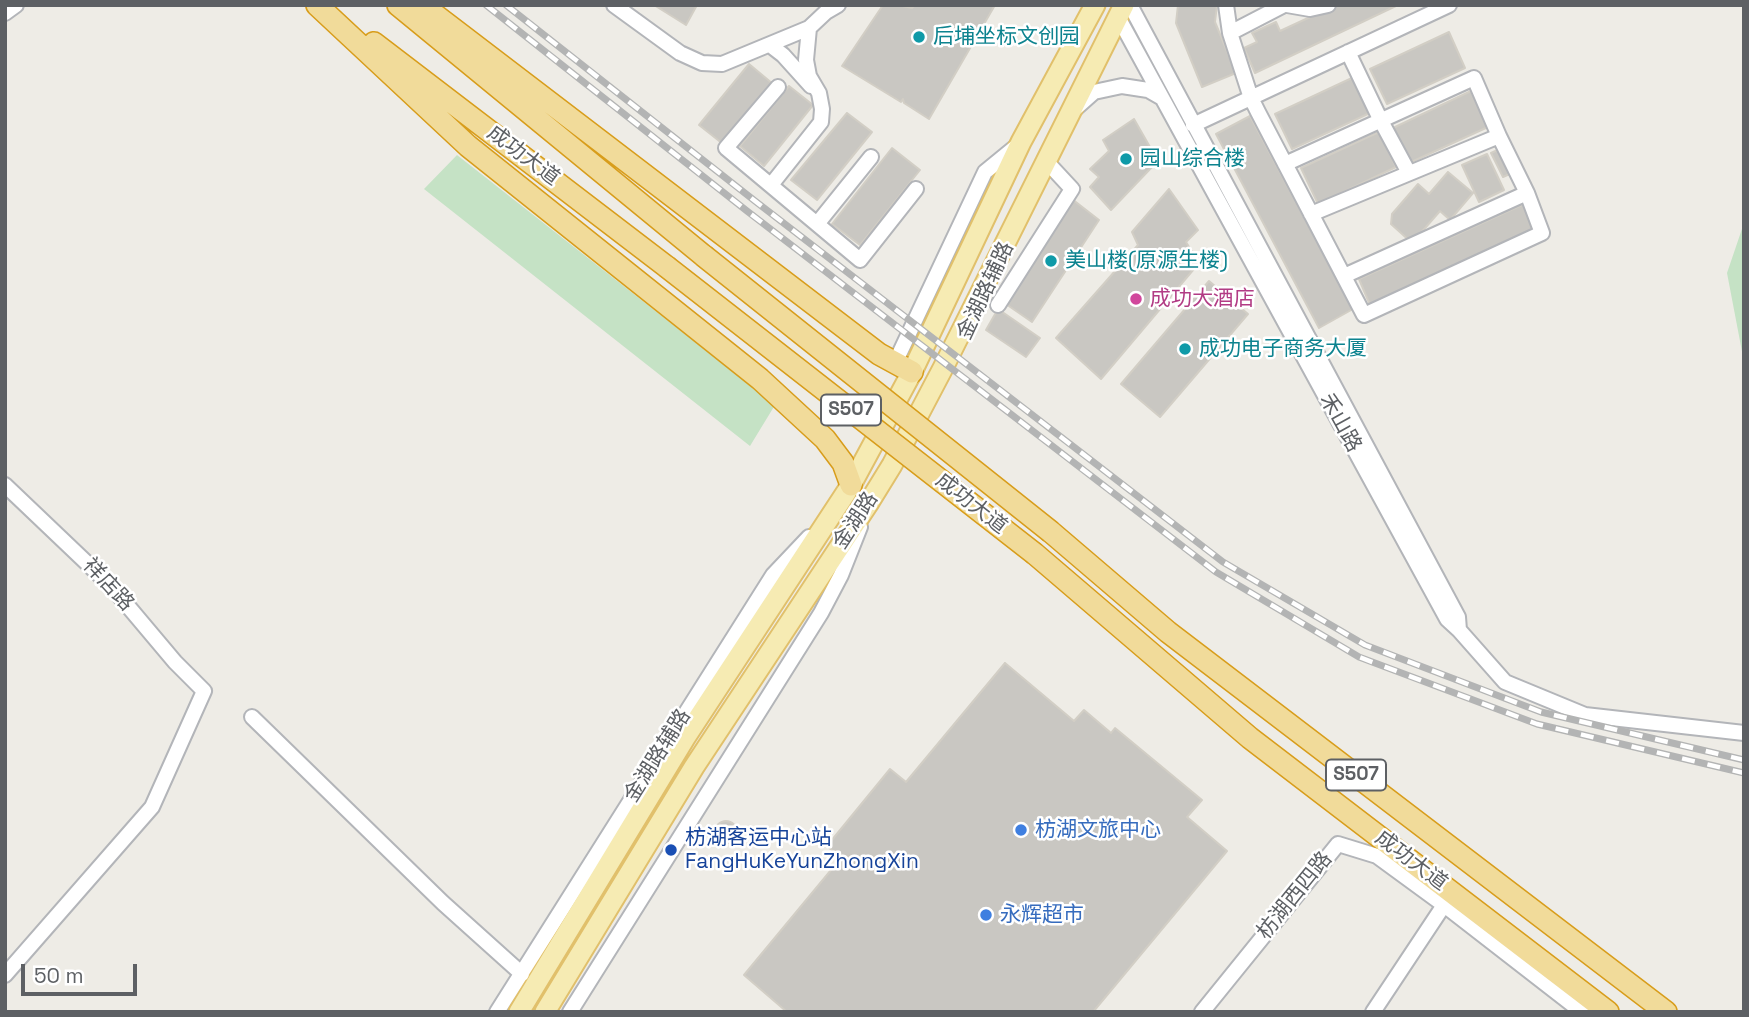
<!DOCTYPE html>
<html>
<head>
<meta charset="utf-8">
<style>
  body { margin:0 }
  #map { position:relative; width:1749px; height:1017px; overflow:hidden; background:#eeece6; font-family:"Space Grotesk",sans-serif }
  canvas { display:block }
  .frame { position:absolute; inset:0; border:7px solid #5d6064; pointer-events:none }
  .scale { position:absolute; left:21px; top:964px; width:116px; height:32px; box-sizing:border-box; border:4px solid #5d6064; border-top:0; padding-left:9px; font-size:21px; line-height:24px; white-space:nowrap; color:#5d6064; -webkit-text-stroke:5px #fff; paint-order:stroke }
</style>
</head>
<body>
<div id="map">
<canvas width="1749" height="1017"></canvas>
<div class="frame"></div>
<div class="scale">50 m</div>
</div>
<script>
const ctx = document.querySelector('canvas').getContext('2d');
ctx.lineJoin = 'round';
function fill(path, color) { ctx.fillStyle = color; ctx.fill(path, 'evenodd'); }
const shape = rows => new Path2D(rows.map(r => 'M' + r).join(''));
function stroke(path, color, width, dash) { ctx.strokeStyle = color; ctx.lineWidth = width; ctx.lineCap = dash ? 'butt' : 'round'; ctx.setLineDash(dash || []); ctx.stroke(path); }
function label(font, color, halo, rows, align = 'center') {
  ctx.font = font + ' "Space Grotesk","Noto Sans SC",sans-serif'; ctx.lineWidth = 5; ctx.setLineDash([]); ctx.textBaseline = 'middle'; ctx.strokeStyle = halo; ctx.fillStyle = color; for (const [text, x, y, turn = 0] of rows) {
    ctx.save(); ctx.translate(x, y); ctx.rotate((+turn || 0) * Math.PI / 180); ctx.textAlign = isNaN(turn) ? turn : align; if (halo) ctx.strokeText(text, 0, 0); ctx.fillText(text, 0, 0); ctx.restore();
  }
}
fill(shape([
  [457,155,775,405,750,446,424,189],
  [1744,223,1744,362,1727,273]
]), '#c5e2c5');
const building = shape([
  [654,5,697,5,686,25,654,5],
  [883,5,898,5,912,8,915,5,995,5,929,119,904,103,903,99,901,102,842,66,883,5],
  [1178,5,1217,5,1215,22,1236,73,1202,87,1176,23,1178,5],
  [1336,5,1398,5,1255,73,1244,48,1257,42,1252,33,1276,22,1280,31,1336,5],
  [1449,32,1465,68,1387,104,1370,69,1449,32],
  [749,64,773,84,723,144,699,125,749,64],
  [1354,77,1370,113,1292,149,1275,114,1354,77],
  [789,86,813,105,764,166,740,146,789,86],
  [1471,91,1488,127,1409,163,1393,128,1471,91],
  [847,113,872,132,817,200,791,180,847,113],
  [1250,116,1353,309,1319,328,1216,134,1250,116],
  [1134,119,1150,147,1152,167,1111,210,1090,187,1099,177,1090,169,1109,151,1103,140,1134,119],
  [1379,132,1396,167,1318,204,1301,168,1379,132],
  [892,148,920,170,860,245,832,224,892,148],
  [1502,148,1514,172,1503,177,1491,153,1502,148],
  [1487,154,1504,190,1479,202,1462,165,1487,154],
  [1448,172,1473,193,1450,220,1440,211,1412,243,1391,224,1392,214,1418,184,1429,194,1448,172],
  [1169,189,1198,230,1186,242,1199,263,1101,379,1056,338,1138,245,1132,232,1169,189],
  [1072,199,1099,220,1032,322,1003,302,1072,199],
  [1524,204,1536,230,1370,305,1359,279,1524,204],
  [1209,281,1248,314,1160,417,1121,384,1209,281],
  [998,309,1040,338,1026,357,986,330,998,309],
  [1005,663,1074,721,1084,710,1111,733,1115,728,1202,800,1187,817,1227,851,1093,1012,787,1012,744,975,841,858,827,846,890,769,906,782,1005,663],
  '715 832a11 11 0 1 1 22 0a11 11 0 1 1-22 0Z'
]);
fill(building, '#c9c7c2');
stroke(building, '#d2cec5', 2);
const minor = shape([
  [614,5,680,53,702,63,722,64,809,28,826,12,838,5],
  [1226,5,1230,33,1251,98,1258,112,1364,315,1542,233,1527,193,1499,136,1474,78,1285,164],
  [1287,5,1310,9,1328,5],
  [5,13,16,5],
  [1118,17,1447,619,1459,630,1458,617,1130,5],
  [1230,33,1284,5],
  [770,45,783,55,811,86],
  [1348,52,1381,121,1409,173],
  [778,87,726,148,860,260,916,189],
  [1076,108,1094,92,1122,86,1148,90,1162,98],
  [1193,125,1449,5],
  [771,185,821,122,822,109,819,93,809,76,806,60,809,28],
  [1311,214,1499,136],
  [817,224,871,157],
  [1344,276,1527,193],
  [998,305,1072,189,1046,161],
  [895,363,985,172,1018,145],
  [5,485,111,586,175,662,204,691,152,807,5,975],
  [1459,630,1505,682,1585,715,1744,733],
  [252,717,443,903,522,974],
  [497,1012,773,575,809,537],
  [570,1012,821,613,841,575,860,527],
  [1202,1012,1338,844,1377,856,1444,905,1582,1012],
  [1373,1012,1444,905]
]);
const major = shape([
  [519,1012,685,738,851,485,912,372,1021,142,1095,5],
  [545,1012,694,767,868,504,892,465,943,368,1124,5]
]);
const highway = shape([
  [317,5,468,146,760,379,825,439,843,463,851,485],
  [398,5,704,256],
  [422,5,879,354,912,372],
  [374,43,667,267],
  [1051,532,1168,632,1666,1012],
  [1035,554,1250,738,1608,1012]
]);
stroke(minor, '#b3b5b9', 18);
stroke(major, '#e1c06b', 23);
stroke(highway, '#d89d1b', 24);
stroke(minor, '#fff', 14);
stroke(major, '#f6ebb3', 19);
stroke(highway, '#f1db9a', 21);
const rail = shape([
  [486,5,747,211,1216,572,1359,657,1537,724,1744,773],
  [506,5,755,201,1223,562,1365,645,1541,712,1744,760]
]);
stroke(rail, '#b3b4b4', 7);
stroke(rail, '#fff', 4.5, [13]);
const highwayBridge = shape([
  [704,256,1051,532],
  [667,267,1035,554]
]);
stroke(highwayBridge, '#d89d1b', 24, []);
stroke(highwayBridge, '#f1db9a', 21);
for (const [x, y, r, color] of [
  [919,37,7,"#0f9aa8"],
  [1126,159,7,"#0f9aa8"],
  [1051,261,7,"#0f9aa8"],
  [1136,299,7,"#d1479c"],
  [1185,349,7,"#0f9aa8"],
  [1021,830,7,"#3f7fe0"],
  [671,850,7,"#1a4fb4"],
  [986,915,7,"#3f7fe0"]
]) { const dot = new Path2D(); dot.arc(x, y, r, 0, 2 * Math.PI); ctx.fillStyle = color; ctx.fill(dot); stroke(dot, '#fff', 2.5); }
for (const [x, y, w] of [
  [851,410,60],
  [1356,775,60]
]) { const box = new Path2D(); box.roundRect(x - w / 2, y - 15.5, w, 31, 5); ctx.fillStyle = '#fff'; ctx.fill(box); stroke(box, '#5d6064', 2); }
label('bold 19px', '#5d6064', null, [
  ["S507",851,410],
  ["S507",1356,775]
]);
label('21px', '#0d838f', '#fff', [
  ["后埔坐标文创园",933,37],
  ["园山综合楼",1140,159],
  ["美山楼(原源生楼)",1065,261],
  ["成功电子商务大厦",1199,349]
], 'left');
label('21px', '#5d6064', '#fff', [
  ["成功大道",523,156,37],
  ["金湖路辅路",986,291,-65],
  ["禾山路",1340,423,61],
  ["成功大道",971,504,38],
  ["金湖路",856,521,-57],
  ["祥店路",108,585,47],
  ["金湖路辅路",658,756,-58],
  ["成功大道",1411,861,37],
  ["枋湖西四路",1295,896,-51]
]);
label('21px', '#b23c85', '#fff', [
  ["成功大酒店",1150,299]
], 'left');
label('21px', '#366cbe', '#fff', [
  ["枋湖文旅中心",1035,830],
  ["永辉超市",1000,915]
], 'left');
label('21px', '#164399', '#fff', [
  ["枋湖客运中心站",685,838],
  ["FangHuKeYunZhongXin",685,862]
], 'left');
</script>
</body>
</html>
